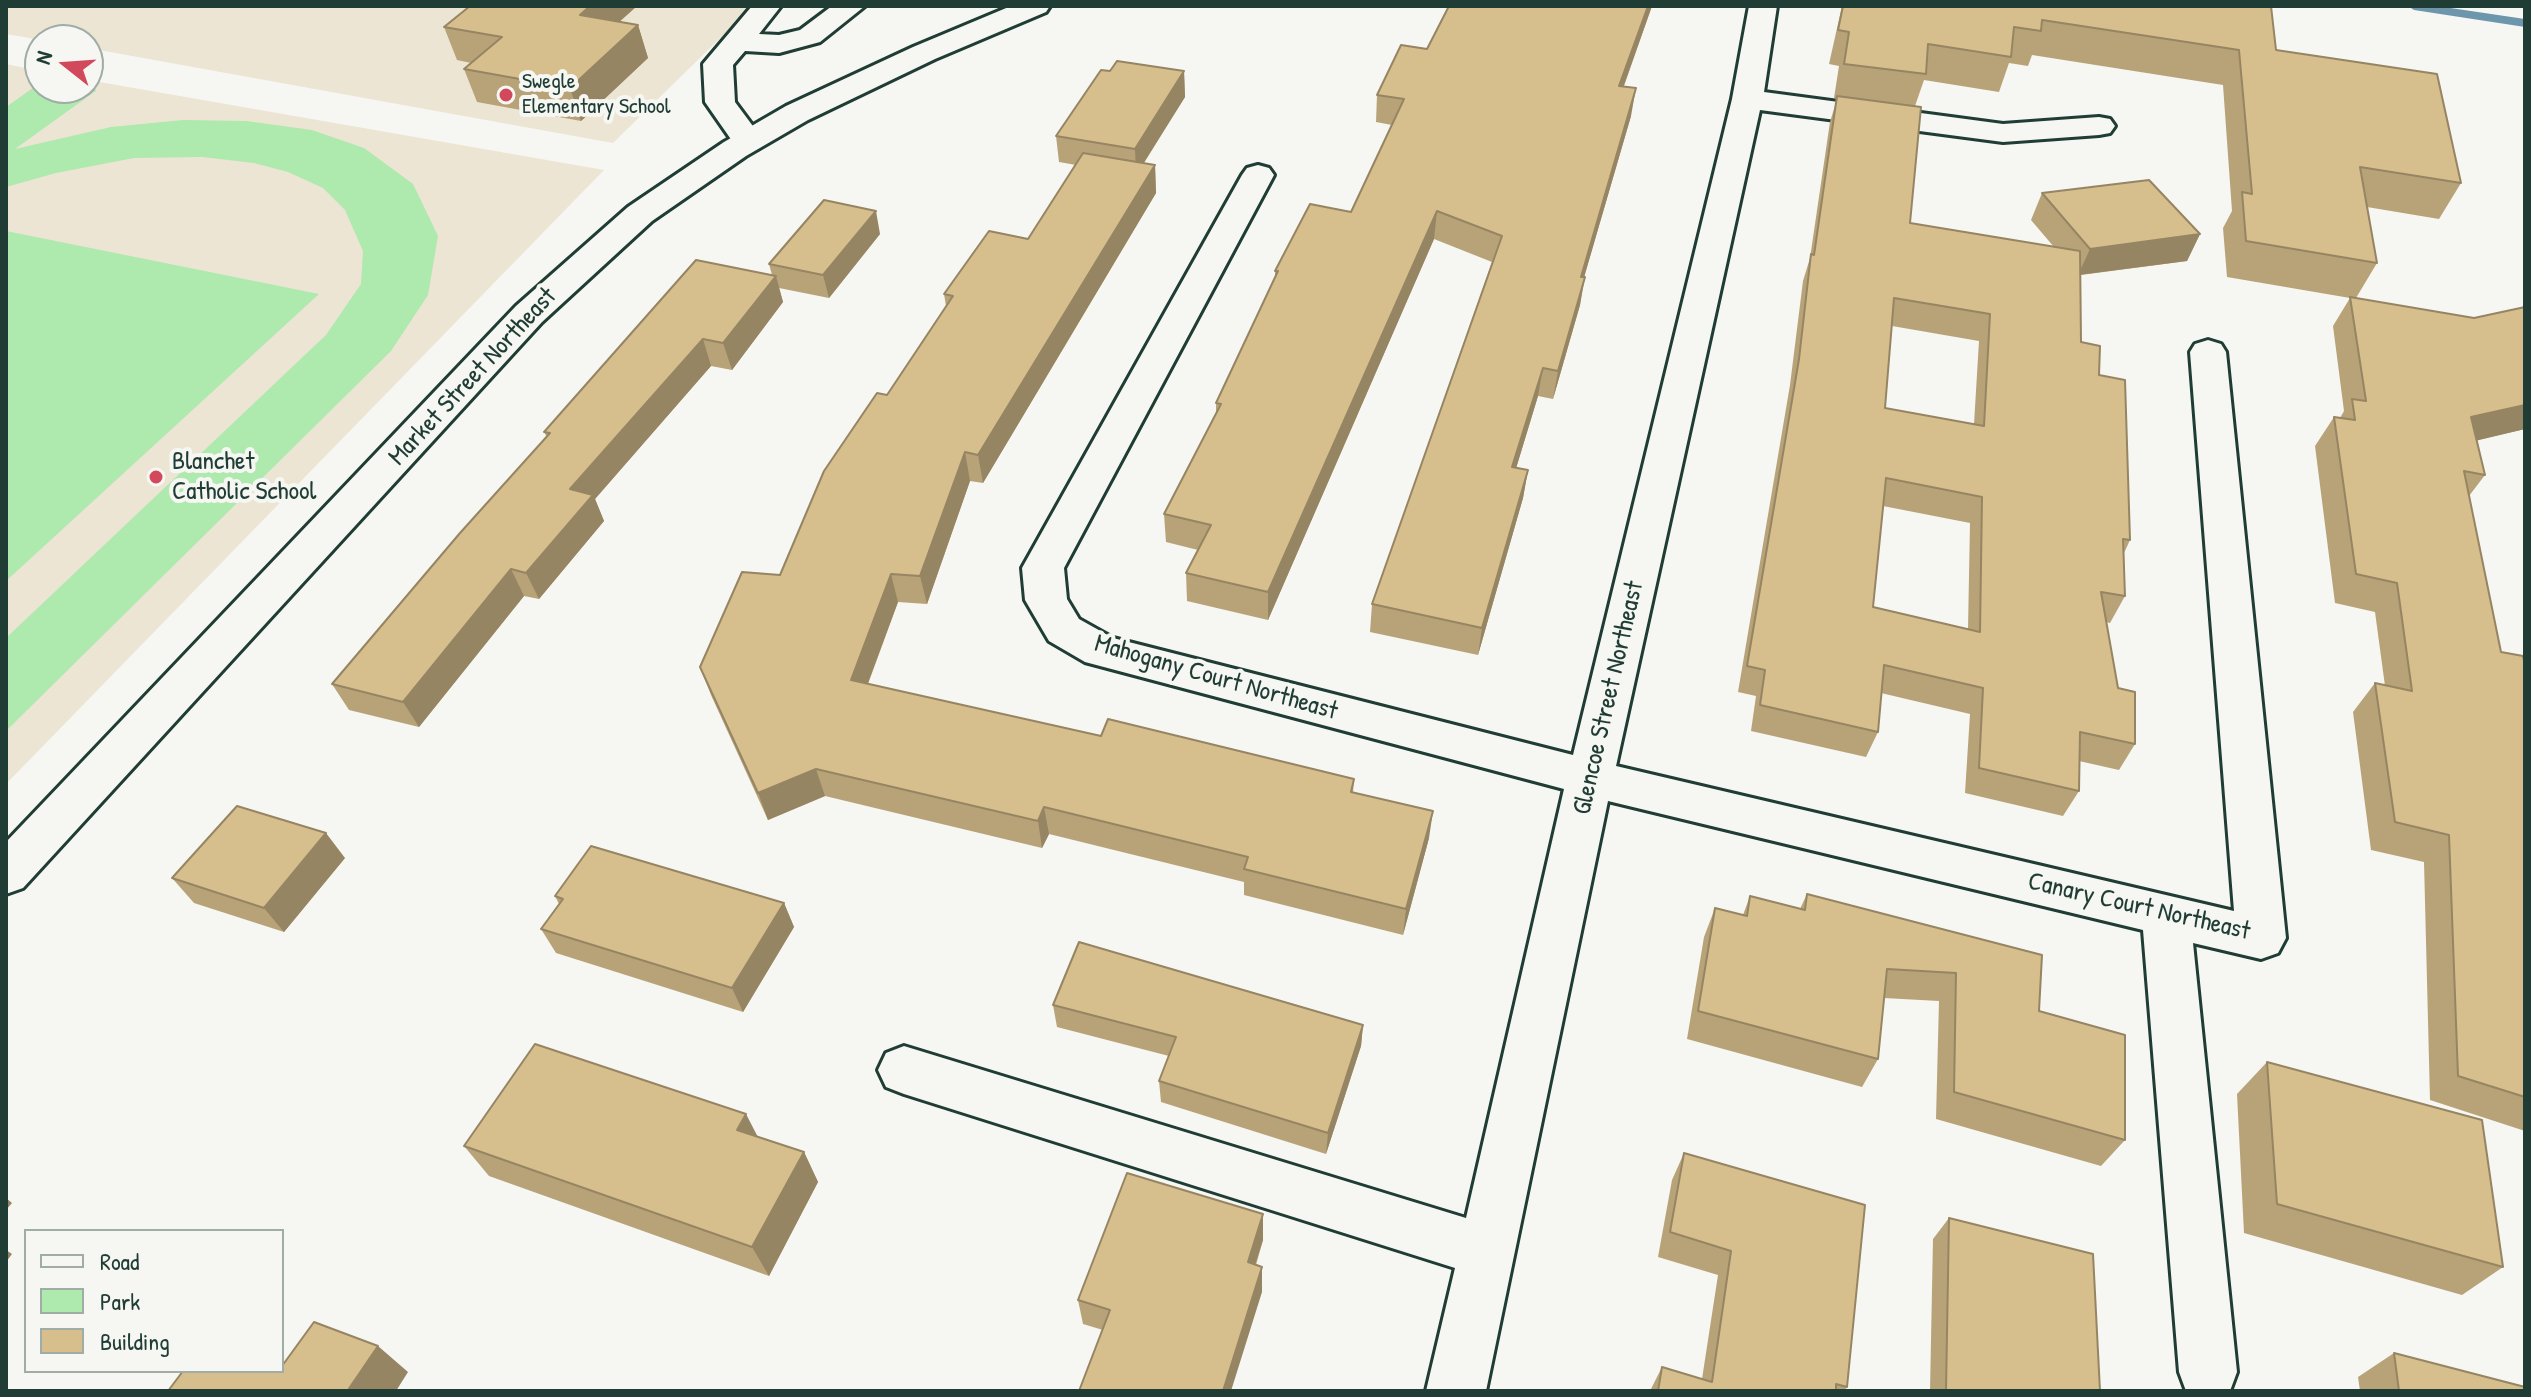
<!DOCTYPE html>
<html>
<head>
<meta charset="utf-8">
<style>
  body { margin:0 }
  #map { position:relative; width:2531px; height:1397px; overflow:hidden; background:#f6f6f2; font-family:"Patrick Hand",sans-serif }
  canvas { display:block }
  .frame { position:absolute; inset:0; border:8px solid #1f3d34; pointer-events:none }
  .legend { position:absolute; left:24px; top:1229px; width:260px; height:144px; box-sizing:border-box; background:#f6f6f2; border:2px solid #a0aca6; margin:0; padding:10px 14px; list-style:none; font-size:24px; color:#1f3d34 }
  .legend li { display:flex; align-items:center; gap:16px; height:40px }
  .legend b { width:40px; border:2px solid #a0aca6 }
  .north { position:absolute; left:24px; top:24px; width:80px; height:80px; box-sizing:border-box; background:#f6f6f2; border:2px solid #a0aca6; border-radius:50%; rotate:287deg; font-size:22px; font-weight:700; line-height:32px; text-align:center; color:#1f3d34 }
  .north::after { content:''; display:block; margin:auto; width:28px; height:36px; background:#d1495b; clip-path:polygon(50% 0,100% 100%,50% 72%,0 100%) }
</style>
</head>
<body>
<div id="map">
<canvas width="2531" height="1397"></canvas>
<div class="frame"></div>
<ul class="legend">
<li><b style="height:10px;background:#f6f6f2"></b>Road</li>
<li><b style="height:22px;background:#aee9ae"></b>Park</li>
<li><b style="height:22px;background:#d6be8d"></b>Building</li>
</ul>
<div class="north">N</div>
</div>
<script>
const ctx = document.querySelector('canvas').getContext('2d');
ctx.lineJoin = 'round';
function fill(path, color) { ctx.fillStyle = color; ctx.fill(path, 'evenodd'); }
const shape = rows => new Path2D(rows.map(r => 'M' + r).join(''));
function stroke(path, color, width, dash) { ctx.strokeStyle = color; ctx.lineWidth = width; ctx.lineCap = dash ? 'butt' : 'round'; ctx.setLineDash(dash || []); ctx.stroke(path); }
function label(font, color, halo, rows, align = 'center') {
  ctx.font = font + ' "Patrick Hand",sans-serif'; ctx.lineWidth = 8; ctx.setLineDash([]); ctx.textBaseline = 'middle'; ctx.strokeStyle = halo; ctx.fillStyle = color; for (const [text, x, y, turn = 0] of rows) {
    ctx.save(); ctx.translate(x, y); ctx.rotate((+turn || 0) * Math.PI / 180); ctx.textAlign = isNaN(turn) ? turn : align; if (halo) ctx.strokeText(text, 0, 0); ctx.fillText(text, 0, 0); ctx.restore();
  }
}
fill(shape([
  [6,6,753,6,613,143,88,48,88,40,41,40,6,34],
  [6,64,40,71,40,88,88,88,88,80,604,170,6,784]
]), '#ece5d4');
fill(shape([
  [40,83,40,88,97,90,15,149,111,127,183,120,246,121,312,130,364,148,413,184,438,236,428,295,391,351,6,731,6,638,326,335,361,284,363,251,345,210,323,188,288,172,254,163,202,157,134,158,56,173,6,187,6,107],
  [6,231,319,294,6,581]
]), '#aee9ae');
fill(shape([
  [2408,6,2437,6,2525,19,2525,27,2414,10,2408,6]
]), '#6d96ad');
const minor = shape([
  [752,6,781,6,759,34,779,35,800,30,832,6,865,6,820,42,779,53,745,51,733,65,735,102,764,141,759,148,748,151,737,148,705,102,703,64,752,6],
  [1749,6,1777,6,1764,92,2003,124,2099,117,2110,119,2115,126,2110,133,2099,135,2003,142,1760,110,1616,766,2234,911,2190,352,2195,344,2208,340,2221,344,2226,352,2286,938,2278,953,2261,959,2193,943,2237,1372,2230,1391,2186,1391,2179,1372,2143,930,1608,801,1486,1391,1426,1391,1455,1268,904,1094,886,1087,878,1070,886,1053,904,1046,1466,1218,1564,789,1085,662,1049,641,1025,600,1022,568,1242,175,1247,168,1258,165,1269,168,1274,175,1064,568,1067,599,1079,619,1113,638,1573,755,1732,99,1749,6]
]);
const major = shape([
  [1011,6,1050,6,1046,12,935,59,808,120,746,156,652,221,542,322,23,888,6,894,6,842,516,306,628,207,724,142,786,106,913,47,1011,6]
]);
stroke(minor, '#1f3d34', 6);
stroke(major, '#1f3d34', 6);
fill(minor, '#f6f6f2');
fill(major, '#f6f6f2');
fill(shape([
  [470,6,637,6,619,22,638,25,648,58,581,121,477,102,464,69,471,63,457,60,444,27],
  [1449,6,1652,6,1624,86,1631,116,1584,277,1580,305,1553,399,1538,396,1516,468,1528,470,1523,498,1478,655,1370,632,1372,604,1492,262,1434,239,1268,620,1187,601,1186,573,1198,550,1166,542,1164,514,1216,413,1216,403,1275,277,1275,271,1351,212,1392,125,1376,122,1377,95,1427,49],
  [1842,6,2271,6,2276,50,2461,183,2439,219,2367,207,2377,263,2356,298,2474,318,2525,307,2525,429,2477,440,2485,475,2469,496,2501,652,2525,665,2525,1131,2430,1100,2424,862,2371,850,2353,712,2375,683,2385,686,2375,612,2335,603,2315,446,2334,417,2340,418,2344,411,2333,326,2350,298,2227,277,2223,228,2232,211,2223,85,2032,55,2028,66,2009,63,1999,92,1924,80,1915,106,1910,223,2054,247,2031,220,2042,193,2200,234,2187,261,2081,275,2081,342,2099,375,2130,540,2124,553,2125,596,2110,623,2106,622,2118,688,2135,744,2119,770,2079,761,2079,791,2063,816,1965,793,1970,714,1881,693,1878,732,1866,757,1751,731,1756,696,1738,692,1790,385,1803,281,1810,258,1830,122,1837,99,1834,98,1839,66,1829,64],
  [1892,326,1979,341,1974,424,1885,408],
  [1883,506,1970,523,1968,629,1873,607],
  [1184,71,1185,97,1144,163,1155,165,1156,193,983,483,970,481,927,604,898,602,868,684,1101,736,1354,779,1353,793,1429,838,1403,935,1244,895,1244,882,1049,834,1042,848,825,796,768,820,711,695,700,667,780,575,887,395,946,306,944,294,1028,239,1076,165,1059,162,1056,136],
  [880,234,829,298,779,288,783,302,732,370,711,366,595,499,604,521,539,599,524,596,419,727,349,710,332,684,547,437,544,432,772,275,769,264],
  [345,858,284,932,194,903,172,878],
  [1807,894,2039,1011,2125,1140,2101,1166,1936,1119,1939,1001,1884,998,1878,1059,1862,1087,1687,1039,1704,937,1715,908,1743,915,1750,896,1800,909],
  [555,896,784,903,794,927,743,1012,556,953,541,929,559,904],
  [1053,1005,1363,1025,1361,1046,1326,1154,1161,1102,1159,1081,1169,1056,1057,1027],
  [2267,1062,2503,1267,2462,1295,2244,1233,2237,1094],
  [757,1136,804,1152,818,1182,769,1276,489,1176,464,1146],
  [1684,1153,1847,1387,1844,1391,1650,1391,1662,1367,1702,1379,1718,1275,1658,1257,1672,1180],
  [1949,1218,2100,1391,1930,1391,1933,1239],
  [1263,1240,1256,1265,1262,1267,1262,1292,1103,1330,1083,1324,1078,1300],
  [2394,1353,2525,1391,2360,1391,2358,1377]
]), '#b8a379');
fill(shape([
  [590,6,637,6,590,48,580,15],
  [1648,6,1652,6,1614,113,1619,86],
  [638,25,648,58,581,121,570,88],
  [1184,71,1185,97,1136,175,1135,149],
  [1636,88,1631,116,1576,305,1581,277],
  [1155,165,1156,193,983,483,978,455],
  [876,211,880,234,829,298,823,275],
  [1437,211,1434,239,1268,620,1268,592],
  [2200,234,2187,261,2078,275,2090,249],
  [776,276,783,302,732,370,723,343],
  [1585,277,1580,305,1553,399,1558,371],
  [703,339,711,366,595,499,604,521,539,599,526,573,570,489],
  [1543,368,1538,396,1508,495,1512,467],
  [2525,405,2525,429,2450,447,2471,417],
  [965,452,970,481,927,604,920,576],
  [1528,470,1523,498,1478,655,1482,628],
  [511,569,524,596,419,727,403,702],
  [891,574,898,602,859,707,851,680],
  [816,769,825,796,768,820,758,793],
  [1044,807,1049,834,1042,848,1038,821],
  [1433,811,1429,838,1403,935,1406,909],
  [326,833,345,858,284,932,264,908],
  [784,903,794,927,743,1012,732,988],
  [1363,1025,1361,1046,1326,1154,1328,1133],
  [746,1114,762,1145,737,1130],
  [804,1152,818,1182,769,1276,752,1247],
  [6,1198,12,1203,6,1210],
  [1263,1214,1263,1240,1248,1287,1248,1262],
  [6,1250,12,1254,6,1262],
  [1262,1267,1262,1292,1231,1391,1223,1391],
  [378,1346,408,1372,396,1391,349,1391,348,1390]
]), '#968563');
const building = shape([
  [470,6,590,6,580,15,638,25,570,88,464,69,502,37,444,27,470,6],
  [1449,6,1648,6,1619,86,1636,88,1581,277,1585,277,1558,371,1543,368,1512,467,1528,470,1482,628,1372,604,1502,236,1437,211,1268,592,1186,573,1211,525,1164,514,1221,404,1216,403,1278,271,1275,271,1310,204,1351,212,1404,99,1377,95,1401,45,1427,49,1449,6],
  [1843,6,2271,6,2276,50,2437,74,2461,183,2360,167,2377,263,2246,241,2242,192,2252,194,2239,50,2042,20,2041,31,2014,27,2011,57,1928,44,1926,74,1844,64,1849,32,1838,30,1843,6],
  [1117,61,1184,71,1135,149,1056,136,1101,70,1110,71,1117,61],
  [1837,96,1921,107,1910,223,2080,251,2081,342,2100,346,2099,375,2125,380,2130,540,2123,539,2125,596,2101,592,2118,688,2135,692,2135,744,2080,732,2079,791,1979,768,1983,688,1884,665,1878,732,1760,705,1765,670,1747,666,1799,359,1811,254,1814,255,1837,96],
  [1894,298,1990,314,1984,426,1885,408,1894,298],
  [1886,478,1982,497,1980,632,1873,607,1886,478],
  [1083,153,1155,165,978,455,965,452,920,576,891,574,851,680,1101,736,1108,719,1354,779,1351,792,1433,811,1406,909,1244,869,1248,857,1044,807,1038,821,816,769,758,793,700,667,742,572,780,575,824,471,877,393,887,395,953,296,944,294,989,231,1028,239,1083,153],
  [2149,180,2200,234,2090,249,2042,193,2149,180],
  [824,200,876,211,823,275,769,264,824,200],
  [696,260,776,276,723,343,703,339,570,489,593,495,526,573,511,569,403,702,332,684,460,533,550,433,544,432,696,260],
  [2350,297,2474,318,2525,307,2525,405,2471,417,2485,475,2464,471,2501,652,2523,656,2525,665,2525,1097,2458,1076,2449,835,2395,822,2375,683,2412,691,2397,583,2356,574,2334,417,2355,420,2352,399,2366,401,2350,297],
  [237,806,326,833,264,908,172,878,237,806],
  [591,846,784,903,732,988,541,929,563,899,555,896,591,846],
  [1807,894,2042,955,2039,1011,2125,1035,2125,1140,1954,1092,1956,973,1887,969,1878,1059,1698,1011,1715,908,1747,916,1750,896,1805,910,1807,894],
  [1079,942,1363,1025,1328,1133,1159,1081,1176,1037,1053,1005,1079,942],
  [535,1044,746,1114,737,1130,804,1152,752,1247,464,1146,535,1044],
  [2267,1062,2482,1120,2503,1267,2277,1204,2267,1062],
  [1684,1153,1865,1205,1847,1387,1836,1384,1836,1391,1658,1391,1662,1367,1712,1382,1731,1251,1670,1232,1684,1153],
  [1127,1173,1263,1214,1248,1262,1262,1267,1223,1391,1079,1391,1110,1310,1078,1300,1127,1173],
  [1949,1218,2093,1254,2100,1391,1946,1391,1949,1218],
  [314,1322,378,1346,348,1390,350,1391,168,1391,183,1371,282,1371,282,1366,314,1322],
  [2394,1353,2525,1387,2525,1391,2399,1391,2394,1353]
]);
fill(building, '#d6be8d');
stroke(building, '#968563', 2);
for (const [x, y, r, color] of [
  [506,95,8,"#d1495b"],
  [156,477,8,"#d1495b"]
]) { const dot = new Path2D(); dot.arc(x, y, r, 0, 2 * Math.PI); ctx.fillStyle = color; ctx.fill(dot); stroke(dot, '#f6f6f2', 3); }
label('22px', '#1f3d34', '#f6f6f2', [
  ["Swegle",522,82],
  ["Elementary School",522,107]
], 'left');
label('26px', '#1f3d34', '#f6f6f2', [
  ["Market Street Northeast",473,377,-47],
  ["Mahogany Court Northeast",1216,678,16],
  ["Glencoe Street Northeast",1609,698,-77],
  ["Canary Court Northeast",2139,907,13]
]);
label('26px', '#1f3d34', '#f6f6f2', [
  ["Blanchet",172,462],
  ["Catholic School",172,492]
], 'left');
</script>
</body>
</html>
